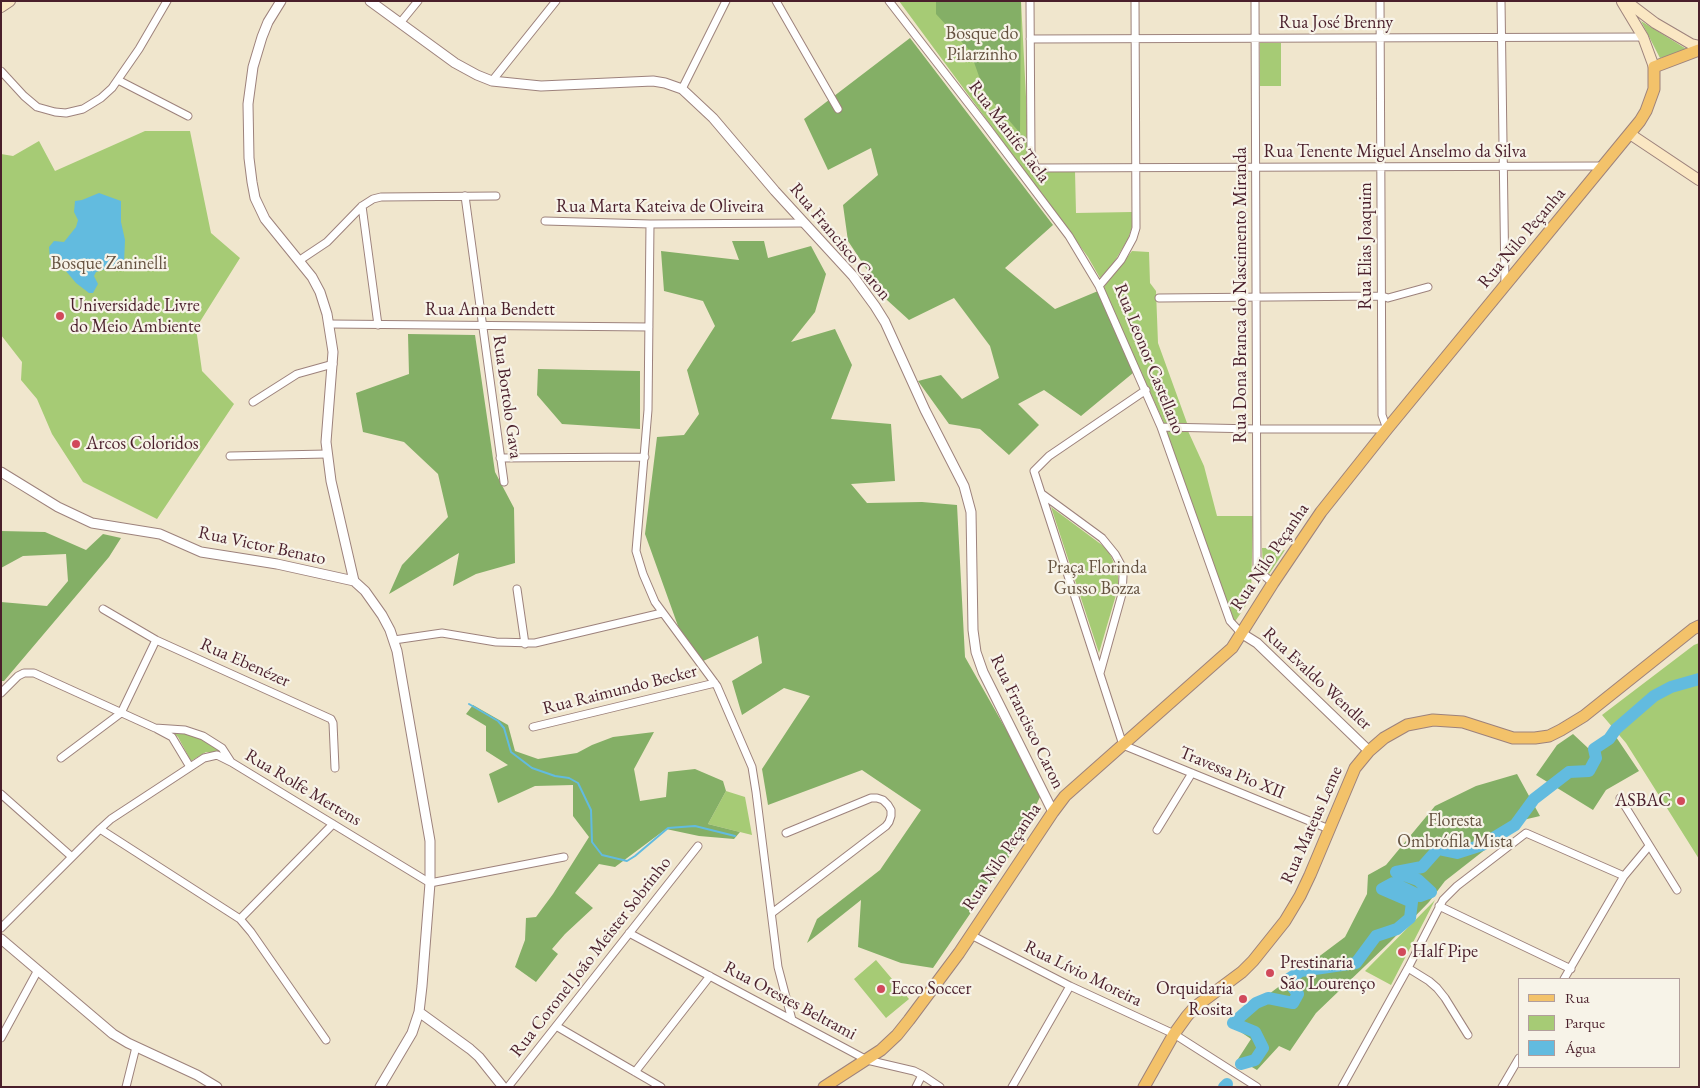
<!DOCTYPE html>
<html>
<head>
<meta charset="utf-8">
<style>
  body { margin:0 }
  #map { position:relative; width:1700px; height:1088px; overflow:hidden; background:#f0e6cd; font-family:"EB Garamond",serif }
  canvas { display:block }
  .frame { position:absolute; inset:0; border:2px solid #4a1f2b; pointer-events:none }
  .legend { position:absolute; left:1518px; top:978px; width:162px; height:90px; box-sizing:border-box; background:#f7f3e8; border:1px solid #b29e9c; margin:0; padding:6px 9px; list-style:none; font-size:15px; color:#4a1f2b }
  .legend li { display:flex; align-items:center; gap:10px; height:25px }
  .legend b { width:25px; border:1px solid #b29e9c }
</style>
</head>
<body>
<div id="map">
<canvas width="1700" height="1088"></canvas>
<div class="frame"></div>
<ul class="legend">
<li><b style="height:6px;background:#f3c26a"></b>Rua</li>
<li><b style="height:14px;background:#a6cb75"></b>Parque</li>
<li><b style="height:14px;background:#62bbdf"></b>Água</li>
</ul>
</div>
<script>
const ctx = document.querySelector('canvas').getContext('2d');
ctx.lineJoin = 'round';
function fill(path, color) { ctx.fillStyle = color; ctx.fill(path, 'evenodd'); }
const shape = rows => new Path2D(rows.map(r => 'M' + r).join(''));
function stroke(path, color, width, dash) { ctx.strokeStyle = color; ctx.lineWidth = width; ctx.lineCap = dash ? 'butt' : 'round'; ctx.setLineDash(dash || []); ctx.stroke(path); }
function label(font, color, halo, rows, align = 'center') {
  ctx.font = font + ' "EB Garamond",serif'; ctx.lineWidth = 4.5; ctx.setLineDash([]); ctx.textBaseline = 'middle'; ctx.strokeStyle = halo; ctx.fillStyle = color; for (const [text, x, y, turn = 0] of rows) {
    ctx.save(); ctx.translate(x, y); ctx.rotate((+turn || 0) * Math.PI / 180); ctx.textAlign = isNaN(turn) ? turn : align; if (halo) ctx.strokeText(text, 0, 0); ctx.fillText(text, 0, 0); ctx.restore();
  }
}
fill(shape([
  [899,1,1021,1,1029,154,1033,170,1075,171,1076,213,1132,212,1132,227,1128,239,1113,264,1100,278,1088,257],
  [1641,21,1688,50,1660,58],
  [1260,43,1281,43,1281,86,1260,86],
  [145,131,190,131,211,233,240,258,196,328,202,371,234,404,157,519,83,482,52,434,37,399,21,380,22,362,1,335,1,154,13,156,39,141,55,171],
  [1132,251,1149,252,1150,283,1156,291,1158,343,1187,423,1164,423,1103,288],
  [1166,431,1188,431,1204,466,1217,516,1253,516,1251,598,1234,623],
  [1051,507,1102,545,1109,552,1118,572,1118,588,1099,653],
  [1262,548,1267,548,1275,552,1285,550,1269,574,1263,567],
  [1699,643,1699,859,1626,743,1602,715,1694,645],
  [170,730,199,737,220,750,221,753,206,752,191,761,178,737],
  [726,791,745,797,752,835,708,824],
  [1435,900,1391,985,1365,971],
  [876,960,909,999,886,1018,854,979]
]), '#a6cb75');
fill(shape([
  [936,1,1021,1,1020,133,985,93,970,51,936,14],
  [910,38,1053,225,1005,268,1055,309,1098,291,1133,373,1081,416,1044,390,1018,404,1039,425,1009,455,980,429,949,424,918,381,941,375,962,399,999,378,990,346,954,298,909,320,887,300,848,241,843,205,878,175,871,148,828,170,804,119],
  [732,241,764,241,768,258,811,246,826,274,815,312,791,342,835,329,852,365,831,419,891,424,895,481,851,484,867,503,922,502,957,505,965,657,1042,793,1015,848,933,968,901,963,858,947,861,900,807,943,817,919,880,870,921,810,862,770,768,805,762,769,810,696,784,688,742,715,732,681,762,663,758,636,701,662,678,626,645,534,657,437,684,435,699,414,687,370,715,326,703,301,664,291,661,251,739,260],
  [408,334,475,335,495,472,514,508,515,563,476,574,453,586,459,553,389,594,402,565,448,517,438,474,404,442,363,432,356,393,409,374],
  [538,369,640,371,640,429,562,424,537,395],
  [1,531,45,532,86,550,103,534,121,538,109,557,4,681,1,681,1,602,47,606,68,581,66,554,23,556,1,568],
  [473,705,508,725,515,751,538,759,577,753,592,745,613,737,654,732,634,769,640,801,666,797,668,772,695,769,723,781,726,791,708,824,740,832,734,839,699,836,666,829,615,867,599,864,575,893,593,908,565,934,552,949,558,954,536,982,515,967,525,940,526,918,536,917,553,894,589,837,573,816,573,785,535,786,498,803,489,774,508,765,486,751,486,726,466,714],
  [1612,731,1639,771,1606,790,1593,810,1536,775,1557,745,1573,734,1588,748],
  [1517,774,1540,816,1523,820,1445,881,1429,902,1390,942,1316,1013,1290,1051,1279,1046,1257,1070,1238,1059,1251,1039,1229,1024,1345,937,1367,894,1368,875,1386,865,1435,806,1476,786]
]), '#84af66');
fill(shape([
  [99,193,121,201,121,222,125,240,124,263,96,272,94,276,98,284,93,293,89,293,76,283,65,270,60,269,55,260,50,260,49,247,54,241,64,242,76,227,78,220,74,212,75,201,82,200]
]), '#62bbdf');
stroke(shape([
  [469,704,498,721,504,728,511,752,532,768,555,776,569,778,578,783,591,810,592,842,602,855,627,861,635,856,668,828,695,826,735,836]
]), '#62bbdf', 2);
stroke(shape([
  [1241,1064,1255,1060,1263,1048,1255,1032,1233,1023,1256,1003,1268,998,1293,1003,1298,994,1287,980,1301,971,1356,963,1376,936,1397,929,1410,918,1412,902,1382,889,1393,883,1420,896,1431,892,1418,880,1396,872,1422,867,1438,849,1457,853,1482,845,1515,825,1534,799,1569,772,1589,771,1596,758,1594,749,1609,739,1616,729,1654,696,1671,687,1699,679],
  [1224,1087,1227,1084]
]), '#62bbdf', 12);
const minor = shape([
  [776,1,838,109],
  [889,1,986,126,1069,236,1099,286],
  [1030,1,1031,155,1036,168,1603,166],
  [1135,1,1136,228,1133,238,1121,260,1099,286,1161,427,1230,621,1241,633],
  [1255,1,1257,565,1262,574,1273,583],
  [1501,1,1505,285],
  [400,23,418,1],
  [1030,39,1643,37],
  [1,71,24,96,37,107,55,112,66,113,83,109,101,98,112,88,139,49,167,1],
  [118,80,188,116],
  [492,81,556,1],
  [682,89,726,1],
  [465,196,504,482],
  [362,206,378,325],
  [545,221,650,224,804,223],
  [650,224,648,410,636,551,643,574,655,602,717,686,752,767,756,792,778,967,792,1020],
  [300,260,327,242,362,206,373,199,381,197,496,196],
  [1159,298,1382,296,1388,298,1428,287],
  [330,324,649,327],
  [1146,390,1049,456,1034,471,1123,745,1329,829],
  [253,402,297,374,333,364],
  [1161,427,1257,429,1387,429,1382,415,1380,1],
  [230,456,327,454],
  [500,458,645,457],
  [1042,494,1102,538,1115,554,1121,565,1123,576,1122,594,1100,673],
  [517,589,525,644],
  [103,609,156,640,331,719,333,723,335,768],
  [394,640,442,633,496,642,535,643,662,613],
  [1,693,18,676,24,673,34,673,155,728,185,730,203,736,222,748,231,762,430,883,564,857],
  [533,727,715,683],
  [157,729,172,737,190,767],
  [61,758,121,713,156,640],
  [1,794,72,857],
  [1620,798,1677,890],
  [100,829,240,919,251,932,326,1040],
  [1157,830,1192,773],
  [1439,906,1571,969],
  [772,913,886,826,889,822,891,816,891,810,888,805,883,800,877,798,871,798,786,833],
  [240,919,333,824],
  [1,928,100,829,111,819,204,758,217,755,231,762],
  [629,933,867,1060,914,1071,922,1075,940,1087],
  [971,935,1070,986,1174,1034,1257,1087],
  [1408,968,1429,981,1437,988,1445,998,1468,1035],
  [1564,979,1624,876,1649,846],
  [556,1026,661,1087],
  [1,1038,38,970],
  [635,1072,710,976],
  [126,1087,136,1047],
  [508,1087,698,846],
  [916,1087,922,1075],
  [1012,1087,1070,986],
  [1342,1087,1408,968,1443,900,1457,886,1526,833,1624,876],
  [1502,1087,1519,1058]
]);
const tertiary = shape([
  [281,1,268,22,262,37,253,67,248,104,249,158,252,182,255,198,265,219,312,277,320,292,327,314,333,352,326,442,331,481,354,581,365,591,382,615,390,630,397,651,430,841,430,883,422,986,419,1012,412,1033,380,1087],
  [370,1,455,63,477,75,492,81,541,86,653,81,665,83,682,89,713,118,775,191,853,276,875,306,885,322,925,410,964,486,971,512,973,630,976,652,983,672,1053,812],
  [1,472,58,507,92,523,160,534,201,552,277,564,354,581],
  [1241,633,1257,643,1369,751],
  [1,939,113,1034,128,1043,197,1075,217,1087],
  [419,1012,470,1049,479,1057,503,1087]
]);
const secondary = shape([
  [1626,1,1655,23,1691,44,1699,46],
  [1622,2,1643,37,1654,67],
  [1,7,10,1],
  [1630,134,1699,180]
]);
const primary = shape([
  [824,1087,881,1050,897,1035,909,1020,959,953,1053,812,1065,796,1232,648,1273,583,1321,512,1387,429,1640,121,1646,111,1654,89,1654,67,1699,50],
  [1144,1087,1174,1034,1187,1016,1195,1007,1242,972,1253,961,1285,921,1300,896,1310,875,1355,768,1369,751,1384,738,1407,725,1433,720,1463,722,1513,738,1535,738,1549,736,1561,730,1584,716,1693,629,1699,626]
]);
stroke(minor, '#9d827c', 9);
stroke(tertiary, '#9d827c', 11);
stroke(secondary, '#9d827c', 12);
stroke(primary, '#9d827c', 13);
stroke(minor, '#fff', 7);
stroke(tertiary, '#fff', 9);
stroke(secondary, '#fae7c3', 10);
stroke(primary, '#f3c26a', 11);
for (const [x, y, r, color] of [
  [60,316,5,"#d1495b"],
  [76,444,5,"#d1495b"],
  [1681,801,5,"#d1495b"],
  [1402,952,5,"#d1495b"],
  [1270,973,5,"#d1495b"],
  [881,989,5,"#d1495b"],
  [1243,999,5,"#d1495b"]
]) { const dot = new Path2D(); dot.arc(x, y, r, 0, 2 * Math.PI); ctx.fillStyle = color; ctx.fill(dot); stroke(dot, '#f7f3e8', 2); }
label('18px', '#4a1f2b', '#f7f3e8', [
  ["Rua José Brenny",1336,23],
  ["Rua Manife Tacla",1009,132,53],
  ["Rua Tenente Miguel Anselmo da Silva",1395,152],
  ["Rua Marta Kateiva de Oliveira",660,207],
  ["Rua Nilo Peçanha",1522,238,-50],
  ["Rua Francisco Caron",840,242,50],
  ["Rua Elias Joaquim",1366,246,-90],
  ["Rua Dona Branca do Nascimento Miranda",1241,295,-90],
  ["Rua Anna Bendett",490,310],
  ["Rua Leonor Castellano",1149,359,68],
  ["Rua Bortolo Gava",507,397,82],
  ["Rua Victor Benato",262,546,12],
  ["Rua Nilo Peçanha",1270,557,-56],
  ["Rua Ebenézer",245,663,24],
  ["Rua Evaldo Wendler",1317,679,43],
  ["Rua Raimundo Becker",620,690,-14],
  ["Rua Francisco Caron",1027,722,64],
  ["Travessa Pio XII",1232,773,22],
  ["Rua Rolfe Mertens",303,788,31],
  ["Rua Mateus Leme",1312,825,-66],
  ["Rua Nilo Peçanha",1002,857,-56],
  ["Rua Coronel João Meister Sobrinho",591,957,-52],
  ["Rua Lívio Moreira",1083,974,26],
  ["Rua Orestes Beltrami",790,1001,28]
]);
label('18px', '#665341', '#f7f3e8', [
  ["Bosque do",982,34],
  ["Pilarzinho",982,55],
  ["Bosque Zaninelli",109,264],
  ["Praça Florinda",1097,568],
  ["Gusso Bozza",1097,589],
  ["Floresta",1455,821],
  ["Ombrófila Mista",1455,842]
]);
label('18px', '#4a1f2b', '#f7f3e8', [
  ["Universidade Livre",70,306],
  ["do Meio Ambiente",70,327],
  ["Arcos Coloridos",86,444],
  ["ASBAC",1671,801,"right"],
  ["Half Pipe",1412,952],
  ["Prestinaria",1280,963],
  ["São Lourenço",1280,984],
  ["Ecco Soccer",891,989],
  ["Orquidaria",1233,989,"right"],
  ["Rosita",1233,1010,"right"]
], 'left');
</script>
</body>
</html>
